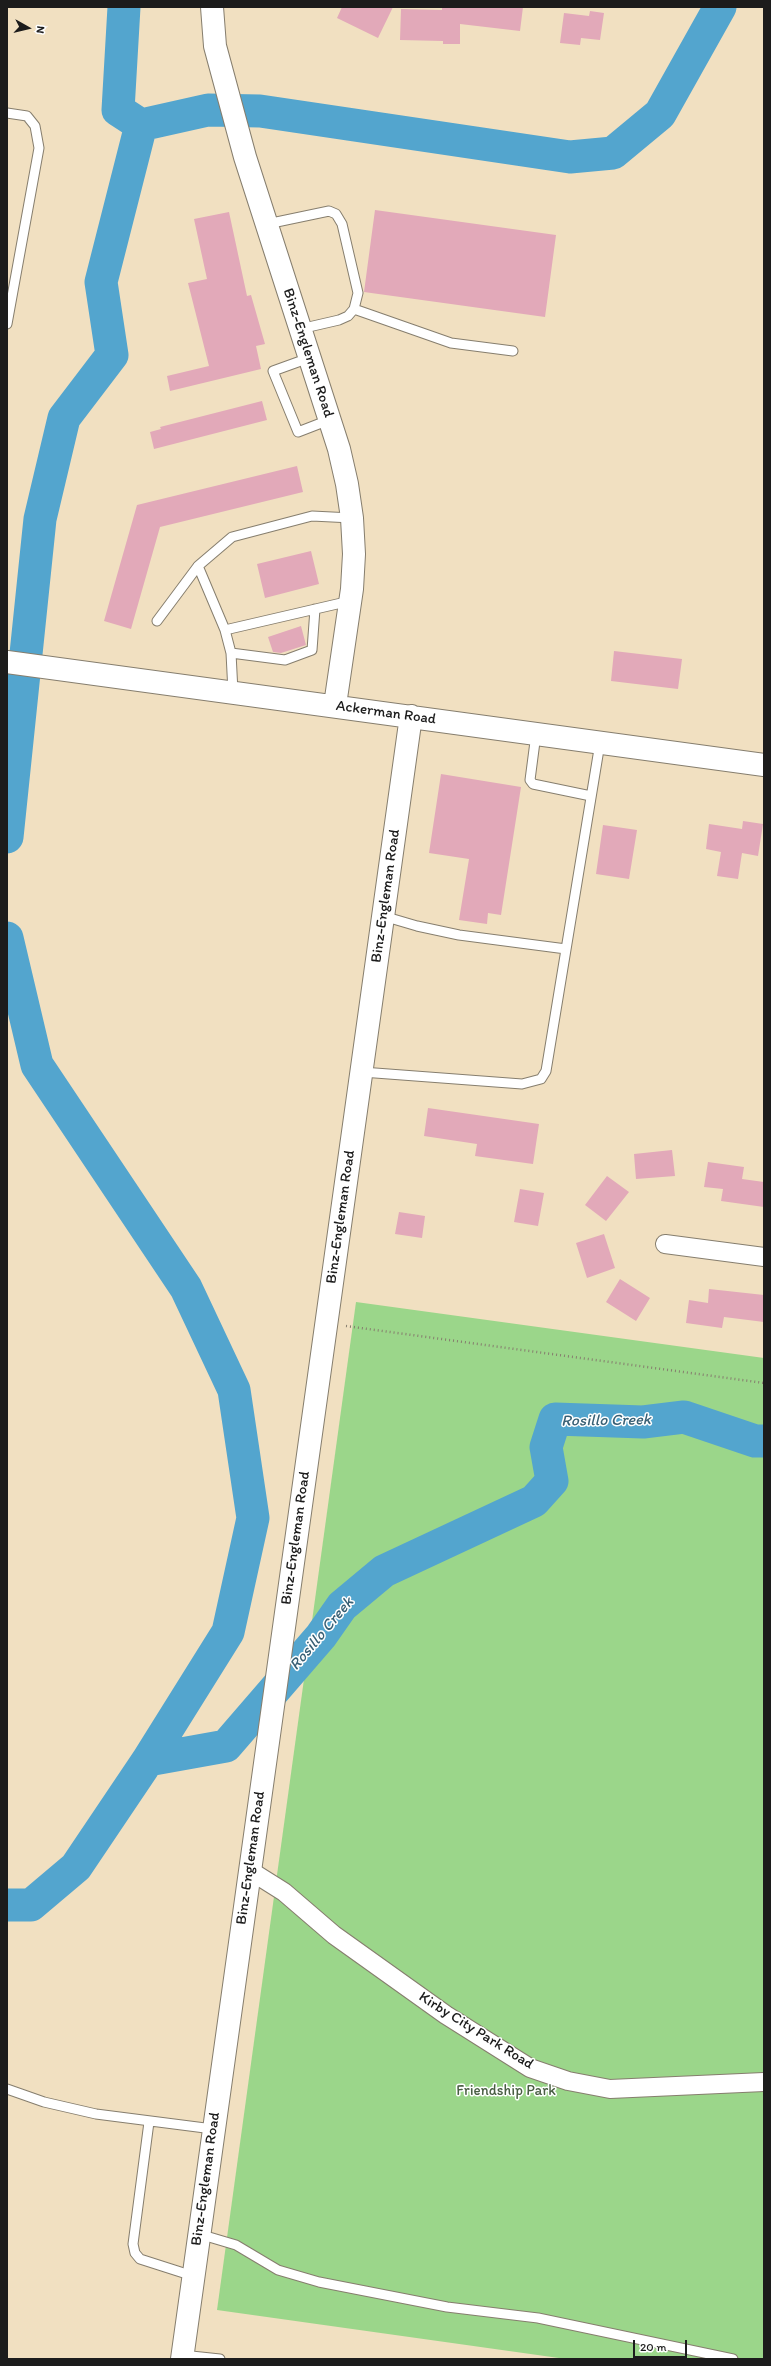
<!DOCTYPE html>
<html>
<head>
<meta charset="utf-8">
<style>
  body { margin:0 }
  #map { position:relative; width:771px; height:2366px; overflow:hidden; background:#f1e0c1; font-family:Itim,sans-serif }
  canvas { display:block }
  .frame { position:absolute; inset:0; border:8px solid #1c1c1c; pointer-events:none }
  .north { position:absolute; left:8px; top:8px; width:40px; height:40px; -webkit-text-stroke:3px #fff; paint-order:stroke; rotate:98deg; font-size:11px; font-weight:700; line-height:16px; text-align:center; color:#1c1c1c }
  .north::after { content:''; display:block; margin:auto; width:14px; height:18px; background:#1c1c1c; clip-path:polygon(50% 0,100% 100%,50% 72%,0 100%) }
  .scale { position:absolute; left:633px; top:2340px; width:54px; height:18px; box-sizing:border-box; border:2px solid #1c1c1c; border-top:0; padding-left:5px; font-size:12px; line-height:14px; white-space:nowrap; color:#1c1c1c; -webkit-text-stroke:3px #fff; paint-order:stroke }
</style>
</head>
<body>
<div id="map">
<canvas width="771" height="2366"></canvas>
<div class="frame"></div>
<div class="north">N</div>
<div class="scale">20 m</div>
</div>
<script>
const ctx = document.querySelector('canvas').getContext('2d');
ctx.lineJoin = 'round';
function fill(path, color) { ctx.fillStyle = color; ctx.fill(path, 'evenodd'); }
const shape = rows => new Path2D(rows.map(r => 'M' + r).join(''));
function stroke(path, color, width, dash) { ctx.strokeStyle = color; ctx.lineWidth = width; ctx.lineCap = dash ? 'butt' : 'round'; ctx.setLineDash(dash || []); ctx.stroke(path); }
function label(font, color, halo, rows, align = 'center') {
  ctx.font = font + ' Itim,sans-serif'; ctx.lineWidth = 3; ctx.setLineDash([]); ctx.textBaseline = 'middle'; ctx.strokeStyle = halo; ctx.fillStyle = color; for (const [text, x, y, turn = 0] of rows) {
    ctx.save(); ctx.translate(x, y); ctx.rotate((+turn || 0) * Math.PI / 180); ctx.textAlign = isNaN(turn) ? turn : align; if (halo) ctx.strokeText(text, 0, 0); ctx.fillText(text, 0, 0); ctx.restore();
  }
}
fill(shape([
  [356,1302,764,1358,764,2359,566,2359,217,2310]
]), '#9bd68a');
stroke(shape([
  [124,7,118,110,141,125],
  [7,837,40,519,64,418,112,355,101,282,141,125,208,110,260,111,570,157,613,153,660,114,720,7],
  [7,938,37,1065,186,1288,234,1390,253,1518,228,1632,148,1760],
  [7,1905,31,1905,76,1867,148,1760,226,1746,321,1636,342,1606,384,1571,534,1501,552,1481,546,1447,555,1419,643,1422,684,1417,755,1441,764,1441]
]), '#53a5ce', 33);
fill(shape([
  [342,7,393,7,378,38,337,18],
  [442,7,523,7,520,31,460,24,460,44,443,44,443,41,400,40,401,9,442,10],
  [590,11,604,13,600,40,581,38,580,45,560,43,564,13,589,16],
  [375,210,556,235,545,317,364,292],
  [229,212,247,296,251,295,265,344,256,346,261,369,170,391,167,376,209,366,188,283,207,279,194,219],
  [262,401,267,420,154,449,150,432,161,429,160,427],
  [297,466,303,492,160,527,131,629,104,621,137,505],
  [311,551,319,584,265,598,257,564],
  [301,626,306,645,281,653,273,652,268,637],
  [614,651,682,659,678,689,611,681],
  [441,774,521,787,501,915,488,913,487,924,459,920,469,859,429,853],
  [743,821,763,824,758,856,742,853,738,879,717,876,721,852,706,849,709,824,742,829],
  [603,825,637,830,629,879,596,874],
  [428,1108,539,1124,533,1164,475,1156,477,1144,424,1136],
  [672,1150,675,1176,636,1179,634,1154],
  [708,1162,744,1167,742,1179,764,1182,764,1207,721,1201,723,1189,704,1187],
  [607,1176,629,1192,606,1221,585,1205],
  [520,1189,544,1193,538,1226,514,1222],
  [399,1212,425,1216,422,1238,395,1234],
  [604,1234,615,1268,587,1278,576,1243],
  [620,1279,650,1298,636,1321,606,1302],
  [709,1289,764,1295,764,1322,724,1317,722,1328,686,1323,689,1300,708,1303]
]), '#e2a9b9');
const service = shape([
  [7,113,27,116,35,126,39,148,7,324],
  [267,224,329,211,336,214,342,224,358,293,354,309,348,316,339,320,300,329],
  [354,309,451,343,513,351],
  [309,358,273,371,298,432,329,420],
  [157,621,198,566],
  [225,630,350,601],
  [231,653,285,660,312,650,315,609],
  [233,692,231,653,225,630,198,566,232,537,312,516,352,518],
  [536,734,530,780,533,784,591,796],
  [383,916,417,926,459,935,566,949],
  [362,1072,522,1084,541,1079,546,1071,600,743],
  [7,2089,44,2102,96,2114,213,2129],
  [149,2122,133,2244,135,2253,140,2259,193,2276],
  [199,2234,236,2245,278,2270,319,2282,447,2307,538,2318,733,2359],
  [182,2355,220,2359]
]);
const minor = shape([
  [665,1244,764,1257],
  [249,1870,284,1892,334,1935,446,2015,530,2068,568,2081,610,2089,764,2082]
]);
const tertiary = shape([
  [212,7,215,46,245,157,339,449,347,484,352,518,354,554,352,589,335,705],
  [7,662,764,765],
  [182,2359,411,716]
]);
stroke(service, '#867e6e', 11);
stroke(minor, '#867e6e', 20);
stroke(tertiary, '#867e6e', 24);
stroke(shape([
  [346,1326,764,1383]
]), '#867e6e', 2.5, [1, 3]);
stroke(service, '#fff', 9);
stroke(minor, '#fff', 18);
stroke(tertiary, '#fff', 22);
label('15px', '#1c1c1c', '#fff', [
  ["Binz-Engleman Road",308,353,72],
  ["Ackerman Road",386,713,8],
  ["Binz-Engleman Road",386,896,-82],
  ["Binz-Engleman Road",341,1217,-82],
  ["Binz-Engleman Road",296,1538,-82],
  ["Binz-Engleman Road",251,1858,-82],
  ["Kirby City Park Road",476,2031,32],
  ["Binz-Engleman Road",206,2179,-82]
]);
label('15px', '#485d42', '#fff', [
  ["Friendship Park",506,2091]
]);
label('italic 16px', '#386075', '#fff', [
  ["Rosillo Creek",606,1421,-1],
  ["Rosillo Creek",322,1634,-50]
]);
</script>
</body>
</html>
